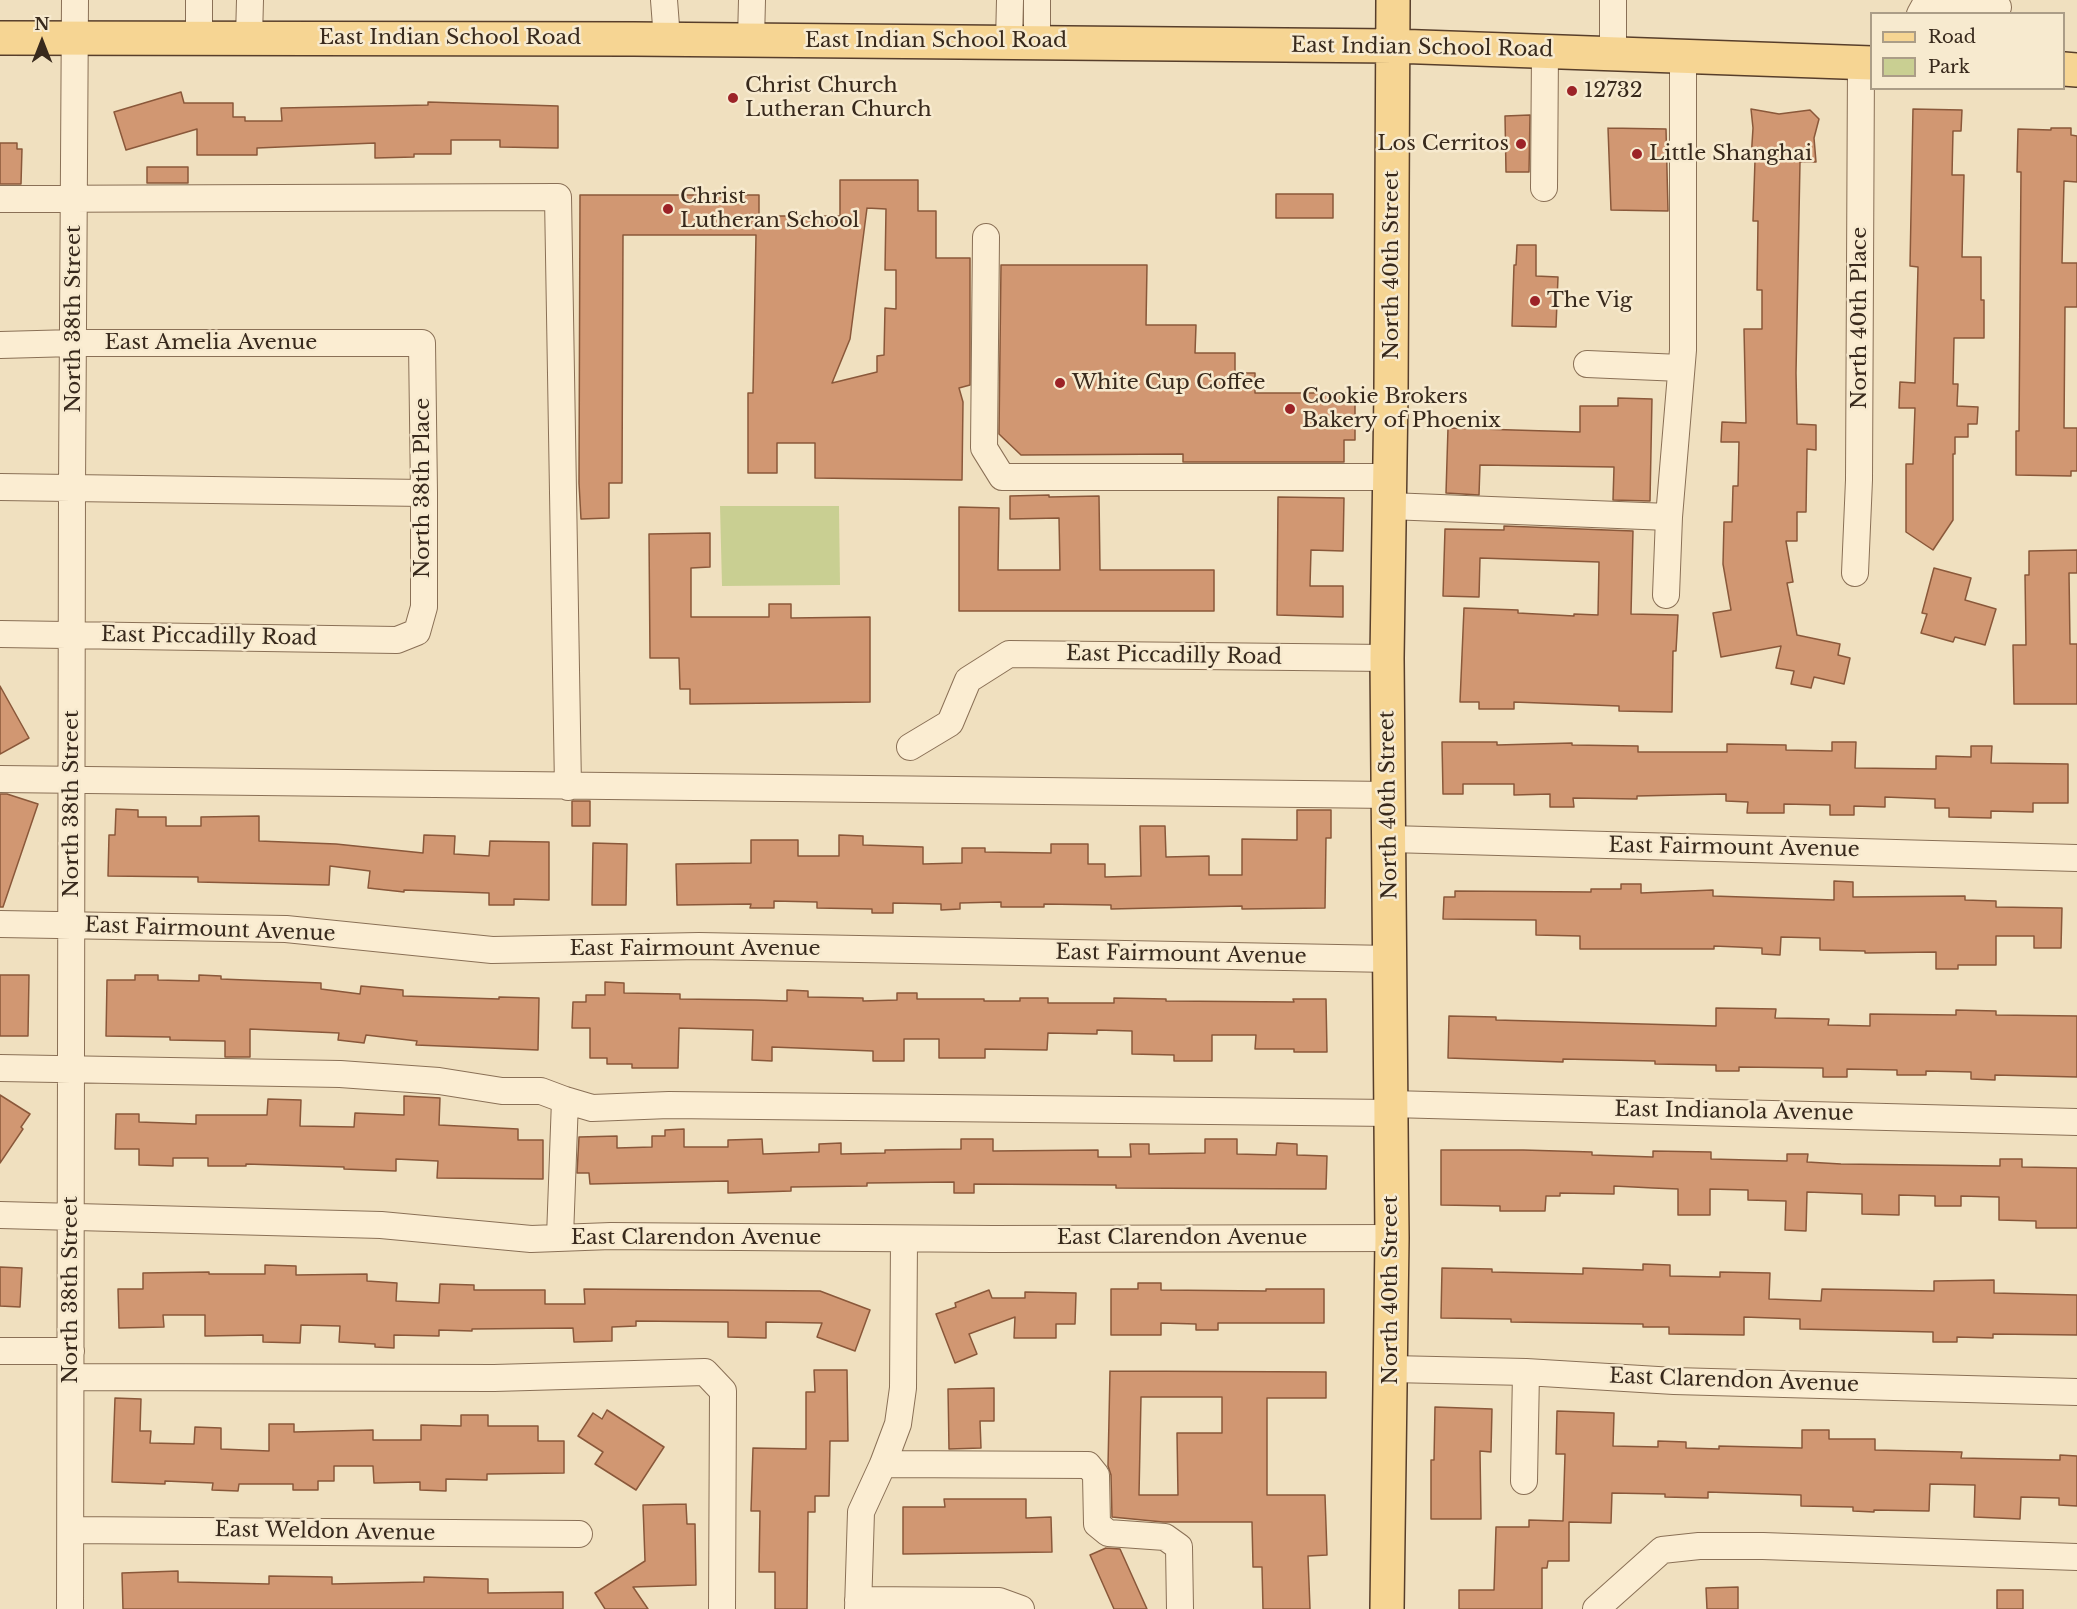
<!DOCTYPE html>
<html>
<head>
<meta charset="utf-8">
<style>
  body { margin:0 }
  #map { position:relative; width:2077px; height:1609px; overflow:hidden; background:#f0e0bf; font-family:"Libre Baskerville",serif }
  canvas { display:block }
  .legend { position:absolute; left:1870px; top:12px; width:195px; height:78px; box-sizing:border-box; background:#f7eacf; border:2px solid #ab9d87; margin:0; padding:8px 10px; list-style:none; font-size:18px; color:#38291c }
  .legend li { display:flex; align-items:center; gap:12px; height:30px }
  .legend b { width:30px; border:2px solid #ab9d87 }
  .north { position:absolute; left:12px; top:12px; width:60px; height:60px; -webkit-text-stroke:4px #f7eacf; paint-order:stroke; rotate:0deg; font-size:16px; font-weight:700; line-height:24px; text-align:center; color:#38291c }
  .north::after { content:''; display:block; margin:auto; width:21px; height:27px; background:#38291c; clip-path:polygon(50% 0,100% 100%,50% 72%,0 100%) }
</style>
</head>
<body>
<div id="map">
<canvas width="2077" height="1609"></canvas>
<ul class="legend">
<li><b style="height:8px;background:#f6d593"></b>Road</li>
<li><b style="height:16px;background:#c9cf92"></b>Park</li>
</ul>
<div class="north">N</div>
</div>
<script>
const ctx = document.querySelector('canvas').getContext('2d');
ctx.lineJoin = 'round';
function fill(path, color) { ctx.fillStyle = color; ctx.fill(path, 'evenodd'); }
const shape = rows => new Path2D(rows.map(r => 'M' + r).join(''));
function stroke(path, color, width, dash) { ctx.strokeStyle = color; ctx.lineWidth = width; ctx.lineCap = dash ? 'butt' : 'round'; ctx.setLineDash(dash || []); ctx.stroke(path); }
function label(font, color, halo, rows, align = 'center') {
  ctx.font = font + ' "Libre Baskerville",serif'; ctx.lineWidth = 5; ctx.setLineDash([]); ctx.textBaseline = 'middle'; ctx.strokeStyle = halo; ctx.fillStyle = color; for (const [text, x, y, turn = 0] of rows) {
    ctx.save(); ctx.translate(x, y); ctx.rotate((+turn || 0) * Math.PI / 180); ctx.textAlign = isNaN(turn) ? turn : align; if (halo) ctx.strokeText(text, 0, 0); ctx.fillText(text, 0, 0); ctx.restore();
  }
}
fill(shape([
  [720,506,839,506,840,585,722,586]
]), '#c9cf92');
const building = shape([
  [181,92,184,103,233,103,233,117,245,117,245,121,282,121,281,108,428,105,428,102,558,106,558,148,500,147,500,140,451,140,451,154,414,154,414,157,375,158,375,143,257,148,257,155,197,155,197,129,126,150,114,112,181,92],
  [1751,109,1779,114,1810,110,1819,119,1814,138,1816,162,1800,162,1796,373,1797,424,1816,425,1816,450,1807,449,1806,512,1797,512,1797,541,1786,541,1793,582,1787,583,1797,635,1840,644,1838,655,1850,658,1844,684,1814,677,1811,688,1791,684,1794,671,1776,668,1781,646,1721,657,1713,613,1731,610,1723,564,1724,522,1732,522,1733,486,1738,486,1739,442,1721,442,1722,422,1746,423,1744,329,1762,329,1762,290,1757,290,1758,221,1753,221,1755,160,1751,160,1753,128,1751,109],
  [1913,109,1962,110,1961,131,1953,131,1952,175,1964,175,1962,257,1981,257,1981,300,1984,300,1984,338,1954,338,1953,384,1958,384,1957,406,1978,407,1977,424,1968,424,1968,437,1955,437,1955,454,1953,454,1953,520,1933,550,1906,532,1906,464,1913,464,1915,408,1899,408,1900,382,1915,383,1918,267,1910,266,1913,109],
  [1530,115,1529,172,1506,172,1505,116,1530,115],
  [1608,128,1666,129,1668,211,1611,210,1608,128],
  [2051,128,2071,128,2071,135,2077,136,2077,182,2064,181,2062,263,2077,263,2077,307,2065,307,2064,428,2077,428,2077,471,2071,471,2071,476,2016,475,2016,431,2019,431,2021,172,2017,172,2018,129,2051,130,2051,128],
  [0,143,17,143,17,149,22,149,21,184,0,184,0,143],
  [147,167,188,167,188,183,147,183,147,167],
  [840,180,918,180,918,211,936,211,936,258,970,258,970,385,959,388,963,402,962,480,815,478,815,443,777,443,777,473,748,473,748,393,753,393,756,235,623,235,622,483,609,483,609,518,581,519,579,483,580,195,759,195,759,216,840,216,840,180],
  [867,208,886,209,885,270,896,270,896,309,885,308,884,355,877,356,877,372,832,383,850,339,867,208],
  [1276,194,1333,194,1333,218,1276,218,1276,194],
  [1517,245,1536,245,1536,276,1558,277,1556,327,1512,326,1514,265,1516,265,1517,245],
  [1001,265,1147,265,1146,325,1196,325,1195,353,1235,353,1235,373,1255,373,1255,393,1355,393,1355,440,1344,440,1344,462,1183,462,1183,454,1021,455,999,434,1001,265],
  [1618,398,1652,399,1650,501,1613,500,1614,467,1480,465,1479,495,1446,493,1448,428,1580,432,1580,406,1618,406,1618,398],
  [1049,495,1049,497,1099,496,1100,570,1214,570,1214,611,959,611,959,507,999,508,998,570,1060,570,1059,518,1010,519,1010,496,1049,495],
  [1278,497,1344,498,1343,551,1311,550,1310,586,1343,586,1343,617,1277,615,1278,497],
  [1504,526,1633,531,1631,614,1678,615,1676,651,1673,651,1672,712,1619,711,1619,706,1514,702,1514,709,1479,709,1479,702,1460,702,1464,608,1518,610,1518,613,1574,616,1574,614,1598,615,1599,562,1480,558,1479,597,1443,596,1445,529,1504,530,1504,526],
  [710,533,710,567,691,568,691,617,769,617,769,604,791,604,791,618,870,617,870,702,690,704,690,689,680,689,679,658,650,658,649,534,710,533],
  [2077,550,2077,573,2069,573,2070,644,2077,644,2077,704,2014,704,2013,645,2026,645,2025,575,2029,575,2029,551,2077,550],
  [1934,568,1971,578,1965,600,1996,609,1985,645,1955,637,1953,642,1921,633,1927,614,1922,613,1934,568],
  [0,686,29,738,0,754,0,686],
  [1442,742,1497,742,1497,745,1572,743,1572,745,1638,746,1638,752,1727,752,1727,744,1786,745,1786,750,1832,751,1832,742,1856,742,1855,768,1936,769,1936,756,1971,757,1971,746,1992,746,1991,763,2068,764,2068,803,2033,803,2033,812,1991,811,1991,818,1949,817,1949,808,1935,808,1935,799,1885,797,1885,807,1854,806,1854,815,1830,815,1830,805,1784,804,1784,813,1747,813,1748,802,1726,801,1726,794,1637,796,1637,799,1573,798,1574,807,1550,807,1550,794,1514,795,1514,784,1463,784,1463,794,1443,794,1442,742],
  [0,794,7,794,38,804,3,907,0,907,0,794],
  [572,801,590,801,590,826,572,826,572,801],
  [116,809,138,810,138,817,166,817,166,826,201,826,201,817,259,816,259,841,336,844,423,853,424,835,455,836,454,854,489,856,490,841,549,842,549,900,514,899,514,905,489,905,489,893,404,890,404,892,368,888,370,871,330,866,329,885,198,882,198,877,108,876,109,835,115,835,116,809],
  [1297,810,1331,810,1331,838,1326,838,1325,908,1242,909,1242,906,1111,909,1111,905,1044,904,1044,907,1001,907,1001,902,960,903,960,909,941,910,941,904,893,903,893,913,872,913,872,909,817,908,817,902,774,901,774,908,750,908,751,904,677,905,676,864,751,863,751,840,798,840,798,856,839,856,839,835,863,836,863,845,923,847,923,864,962,863,962,848,985,848,985,852,1051,853,1051,844,1088,844,1088,864,1105,864,1105,877,1141,876,1140,826,1165,826,1166,857,1209,856,1209,875,1242,875,1242,839,1297,840,1297,810],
  [593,843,627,844,626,905,592,905,593,843],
  [1834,881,1853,882,1853,897,1965,896,1965,900,1996,901,1996,907,2062,908,2061,948,2034,948,2034,936,1996,936,1996,965,1958,965,1958,969,1936,969,1936,952,1865,953,1865,951,1820,950,1820,938,1781,937,1780,955,1762,954,1762,948,1714,946,1714,949,1580,949,1580,936,1536,935,1536,920,1443,919,1444,897,1455,897,1455,891,1591,892,1591,889,1621,889,1621,884,1641,884,1641,893,1713,890,1713,896,1834,900,1834,881],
  [0,975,29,975,28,1036,0,1036,0,975],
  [135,975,158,975,158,980,199,981,199,975,221,976,221,979,321,983,321,989,360,994,361,986,403,990,403,996,499,999,499,997,539,998,538,1050,416,1045,417,1041,366,1035,364,1043,338,1040,339,1033,250,1029,250,1057,225,1057,225,1041,170,1040,170,1037,106,1036,107,980,135,980,135,975],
  [605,982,624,983,624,993,680,994,680,999,756,1000,787,1001,787,990,808,991,808,997,863,998,863,1001,897,1000,897,993,917,993,917,999,984,999,984,1001,1020,1001,1020,998,1048,998,1048,1003,1114,1003,1114,998,1166,999,1166,1001,1294,1002,1293,999,1326,999,1327,1052,1294,1052,1294,1049,1255,1049,1256,1035,1212,1035,1212,1061,1174,1061,1174,1055,1132,1054,1132,1031,1097,1030,1097,1034,1048,1033,1047,1050,985,1049,985,1058,939,1058,939,1039,904,1039,904,1061,873,1061,873,1051,772,1047,772,1061,752,1060,753,1030,679,1028,678,1068,632,1068,632,1064,607,1064,607,1058,590,1058,590,1028,572,1028,573,1002,586,1002,586,995,605,995,605,982],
  [1716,1008,1776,1009,1775,1018,1829,1019,1828,1025,1870,1026,1870,1014,1956,1015,1956,1010,1996,1011,1996,1015,2077,1016,2077,1077,1995,1075,1995,1080,1971,1079,1971,1072,1926,1071,1926,1075,1897,1075,1897,1070,1847,1069,1847,1077,1823,1077,1823,1068,1739,1067,1739,1071,1716,1071,1716,1065,1655,1064,1655,1061,1563,1059,1563,1062,1448,1058,1449,1016,1496,1017,1496,1020,1716,1026,1716,1008],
  [0,1095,30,1114,21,1127,23,1129,0,1163,0,1095],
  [404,1096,440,1098,439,1125,518,1129,518,1140,543,1140,543,1179,437,1178,438,1161,396,1159,396,1171,344,1169,344,1167,246,1164,246,1166,208,1166,208,1158,173,1158,173,1166,139,1165,139,1149,115,1149,116,1114,139,1114,139,1122,196,1124,196,1115,267,1115,268,1099,301,1100,300,1126,354,1127,355,1113,404,1115,404,1096],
  [684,1129,684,1147,728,1147,728,1140,762,1139,763,1154,819,1152,819,1144,841,1143,841,1154,885,1153,885,1150,961,1149,961,1139,993,1139,993,1151,1098,1150,1098,1157,1131,1157,1130,1144,1149,1144,1149,1154,1205,1153,1205,1139,1237,1139,1237,1154,1276,1155,1277,1143,1297,1144,1297,1155,1327,1156,1326,1189,1116,1188,1116,1185,974,1184,974,1193,954,1193,954,1182,867,1183,867,1186,791,1187,791,1191,728,1193,728,1181,590,1184,589,1173,577,1173,579,1137,617,1136,617,1148,652,1147,652,1136,665,1136,665,1130,684,1129],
  [1441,1150,1523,1150,1592,1152,1592,1155,1653,1157,1653,1151,1711,1152,1711,1159,1787,1161,1787,1154,1808,1154,1807,1162,1841,1164,2000,1166,2000,1159,2022,1159,2022,1167,2077,1168,2077,1228,2036,1228,2036,1221,1999,1220,1999,1197,1961,1196,1961,1206,1935,1206,1935,1196,1899,1195,1899,1215,1862,1214,1862,1194,1807,1192,1806,1231,1785,1230,1786,1201,1748,1200,1748,1190,1710,1189,1710,1215,1678,1215,1678,1189,1653,1188,1614,1186,1614,1194,1560,1193,1560,1196,1546,1196,1545,1211,1500,1211,1500,1206,1441,1205,1441,1150],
  [1643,1264,1670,1265,1670,1276,1720,1277,1720,1272,1770,1273,1769,1299,1821,1301,1822,1289,1934,1291,1934,1281,1994,1280,1994,1293,2077,1295,2077,1335,1993,1334,1993,1338,1957,1337,1957,1342,1933,1342,1933,1332,1800,1329,1800,1319,1744,1317,1744,1335,1669,1334,1669,1327,1643,1327,1643,1324,1511,1322,1511,1319,1441,1318,1442,1268,1492,1269,1492,1272,1583,1274,1583,1268,1643,1270,1643,1264],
  [265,1265,296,1266,296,1275,367,1274,367,1281,397,1283,396,1301,439,1303,440,1284,474,1285,474,1290,545,1290,545,1304,585,1304,584,1289,820,1291,870,1310,855,1351,817,1337,822,1323,766,1322,766,1338,728,1337,728,1322,636,1321,636,1326,612,1327,612,1341,574,1342,573,1328,472,1329,472,1331,439,1330,439,1336,394,1335,394,1348,375,1347,375,1344,339,1342,340,1326,301,1325,300,1343,263,1342,263,1335,205,1336,205,1315,163,1315,164,1327,119,1328,118,1289,143,1289,143,1273,209,1272,209,1274,265,1274,265,1265],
  [0,1267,22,1268,20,1307,0,1306,0,1267],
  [1138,1283,1161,1283,1161,1290,1266,1291,1266,1289,1324,1289,1324,1323,1218,1323,1218,1330,1196,1330,1196,1324,1161,1323,1161,1335,1111,1335,1111,1289,1138,1289,1138,1283],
  [989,1290,992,1298,1025,1298,1025,1292,1076,1293,1075,1324,1056,1324,1056,1338,1014,1338,1015,1317,969,1334,977,1354,955,1363,936,1314,956,1307,955,1303,989,1290],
  [814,1370,847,1370,848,1441,830,1441,829,1496,815,1496,815,1512,808,1512,807,1609,775,1609,775,1572,759,1572,760,1511,751,1511,753,1448,806,1449,806,1392,815,1392,814,1370],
  [1110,1371,1326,1372,1326,1398,1267,1398,1267,1495,1325,1495,1327,1555,1308,1556,1310,1609,1263,1609,1262,1567,1253,1567,1252,1522,1163,1522,1112,1517,1111,1475,1108,1466,1110,1371],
  [1141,1397,1222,1397,1222,1433,1177,1433,1178,1495,1139,1495,1141,1397],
  [994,1388,994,1421,980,1421,981,1448,949,1449,948,1389,994,1388],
  [115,1398,141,1399,140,1431,151,1431,150,1443,194,1444,195,1427,221,1428,221,1449,269,1451,269,1424,294,1424,294,1432,373,1430,373,1440,421,1440,421,1425,461,1426,461,1415,488,1415,488,1426,538,1426,538,1441,564,1441,564,1473,487,1474,487,1480,446,1479,446,1491,420,1490,420,1482,374,1483,373,1466,334,1466,334,1481,318,1481,318,1490,293,1490,293,1484,239,1484,238,1491,212,1490,213,1483,165,1481,165,1484,112,1482,115,1398],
  [1435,1407,1492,1409,1491,1452,1480,1451,1481,1519,1431,1519,1431,1460,1434,1460,1435,1407],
  [607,1410,664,1447,636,1490,595,1464,603,1452,578,1436,593,1413,602,1419,607,1410],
  [1557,1411,1614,1413,1613,1446,1658,1447,1658,1441,1686,1442,1686,1448,1719,1449,1719,1446,1802,1448,1802,1430,1829,1430,1829,1439,1875,1439,1875,1450,1962,1452,1961,1458,2060,1460,2060,1455,2077,1456,2077,1506,2059,1505,2059,1498,2021,1497,2020,1519,1974,1517,1975,1485,1930,1484,1929,1511,1874,1510,1874,1512,1853,1511,1853,1507,1801,1506,1801,1495,1708,1492,1708,1498,1665,1497,1665,1494,1612,1493,1611,1523,1569,1522,1569,1561,1548,1561,1547,1568,1542,1568,1542,1609,1459,1609,1459,1590,1494,1590,1496,1527,1529,1527,1529,1520,1563,1521,1565,1454,1556,1454,1557,1411],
  [944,1499,1026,1499,1026,1518,1051,1517,1052,1552,903,1554,903,1507,945,1507,944,1499],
  [686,1504,687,1524,695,1524,696,1585,633,1587,648,1609,605,1609,595,1593,645,1561,643,1505,686,1504],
  [1106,1548,1120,1549,1147,1609,1114,1609,1090,1555,1106,1548],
  [178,1571,178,1582,269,1584,269,1576,332,1577,332,1584,424,1582,424,1577,488,1579,488,1593,563,1592,563,1609,123,1609,122,1573,178,1571],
  [1738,1587,1738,1609,1707,1609,1706,1588,1738,1587],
  [1997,1590,2023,1590,2023,1609,1997,1609,1997,1590]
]);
fill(building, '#d19772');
stroke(building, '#8a583a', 1.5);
const minor = shape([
  [199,0,199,38],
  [664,0,667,39],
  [1613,0,1613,53],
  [1920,14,1925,5,1998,7],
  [249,38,250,0],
  [751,40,752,0],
  [1009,42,1010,0],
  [1037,42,1037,0],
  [1544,188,1545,51],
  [0,199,558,197,568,787],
  [986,237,984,448,1002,477,1390,477],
  [0,345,74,343,422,343,424,493,424,607,417,632,397,640,0,634],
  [1587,364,1681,368],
  [0,487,424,493],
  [1389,506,1669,517,1666,595],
  [1669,517,1683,350,1683,56],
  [1855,573,1859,480,1861,62],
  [910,747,950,723,968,680,1009,654,1387,658],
  [0,779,1390,795],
  [1390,839,2077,858],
  [0,924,286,929,492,950,699,946,1391,959],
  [0,1068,340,1074,439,1081,502,1091,541,1091,565,1100,592,1108,669,1105,1391,1113],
  [1391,1104,2077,1122],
  [0,1215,381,1225,531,1239,611,1236,993,1239,1392,1238],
  [560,1237,565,1100],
  [0,1351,71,1351],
  [1391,1369,1526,1372,1674,1381,2077,1392],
  [71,1377,494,1378,705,1372,723,1391,722,1609],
  [883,1464,1088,1465,1096,1475,1097,1524,1108,1533,1165,1537,1179,1547,1180,1609],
  [1524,1481,1526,1372],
  [71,1530,579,1534],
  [858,1600,999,1601,1021,1609],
  [70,1609,72,487,75,0],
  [858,1609,861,1512,883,1464,898,1424,903,1388,904,1239],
  [1596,1609,1662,1550,1699,1546,1763,1546,2077,1557]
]);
const major = shape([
  [0,38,634,39,1393,46,1872,63],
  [2064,69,2077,70],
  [1387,1609,1392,1238,1387,658,1391,392,1393,0]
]);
stroke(minor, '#8a7056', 28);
stroke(major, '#573e2b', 36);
stroke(minor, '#fbedd2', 26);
stroke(major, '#f6d593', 33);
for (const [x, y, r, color] of [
  [1572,91,6,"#9c2327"],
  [733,98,6,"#9c2327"],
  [1521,144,6,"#9c2327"],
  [1637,154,6,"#9c2327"],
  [668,209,6,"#9c2327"],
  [1535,301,6,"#9c2327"],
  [1060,383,6,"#9c2327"],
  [1290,409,6,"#9c2327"]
]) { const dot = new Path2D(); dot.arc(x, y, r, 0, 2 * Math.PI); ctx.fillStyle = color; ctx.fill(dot); stroke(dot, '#f7eacf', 2); }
label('21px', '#38291c', '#f7eacf', [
  ["East Indian School Road",450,38],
  ["East Indian School Road",936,41],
  ["East Indian School Road",1422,48,1],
  ["North 40th Street",1392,265,-90],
  ["North 40th Place",1860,318,-90],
  ["North 38th Street",74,319,-90],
  ["East Amelia Avenue",211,343],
  ["North 38th Place",423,488,-90],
  ["East Piccadilly Road",209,637,1],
  ["East Piccadilly Road",1174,656,1],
  ["North 38th Street",72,804,-90],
  ["North 40th Street",1389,805,-91],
  ["East Fairmount Avenue",1734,848,1],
  ["East Fairmount Avenue",210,930,2],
  ["East Fairmount Avenue",695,949],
  ["East Fairmount Avenue",1181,955,1],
  ["East Indianola Avenue",1734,1112,1],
  ["East Clarendon Avenue",696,1238],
  ["East Clarendon Avenue",1182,1238],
  ["North 38th Street",71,1290,-90],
  ["North 40th Street",1391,1290,-90],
  ["East Clarendon Avenue",1734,1381,2],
  ["East Weldon Avenue",325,1532,1]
]);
label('21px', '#38291c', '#f7eacf', [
  ["Christ Church",745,86],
  ["Lutheran Church",745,110],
  ["12732",1584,91],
  ["Los Cerritos",1509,144,"right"],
  ["Little Shanghai",1649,154],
  ["Christ",680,197],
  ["Lutheran School",680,221],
  ["The Vig",1547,301],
  ["White Cup Coffee",1072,383],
  ["Cookie Brokers",1302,397],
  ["Bakery of Phoenix",1302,421]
], 'left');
</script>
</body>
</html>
